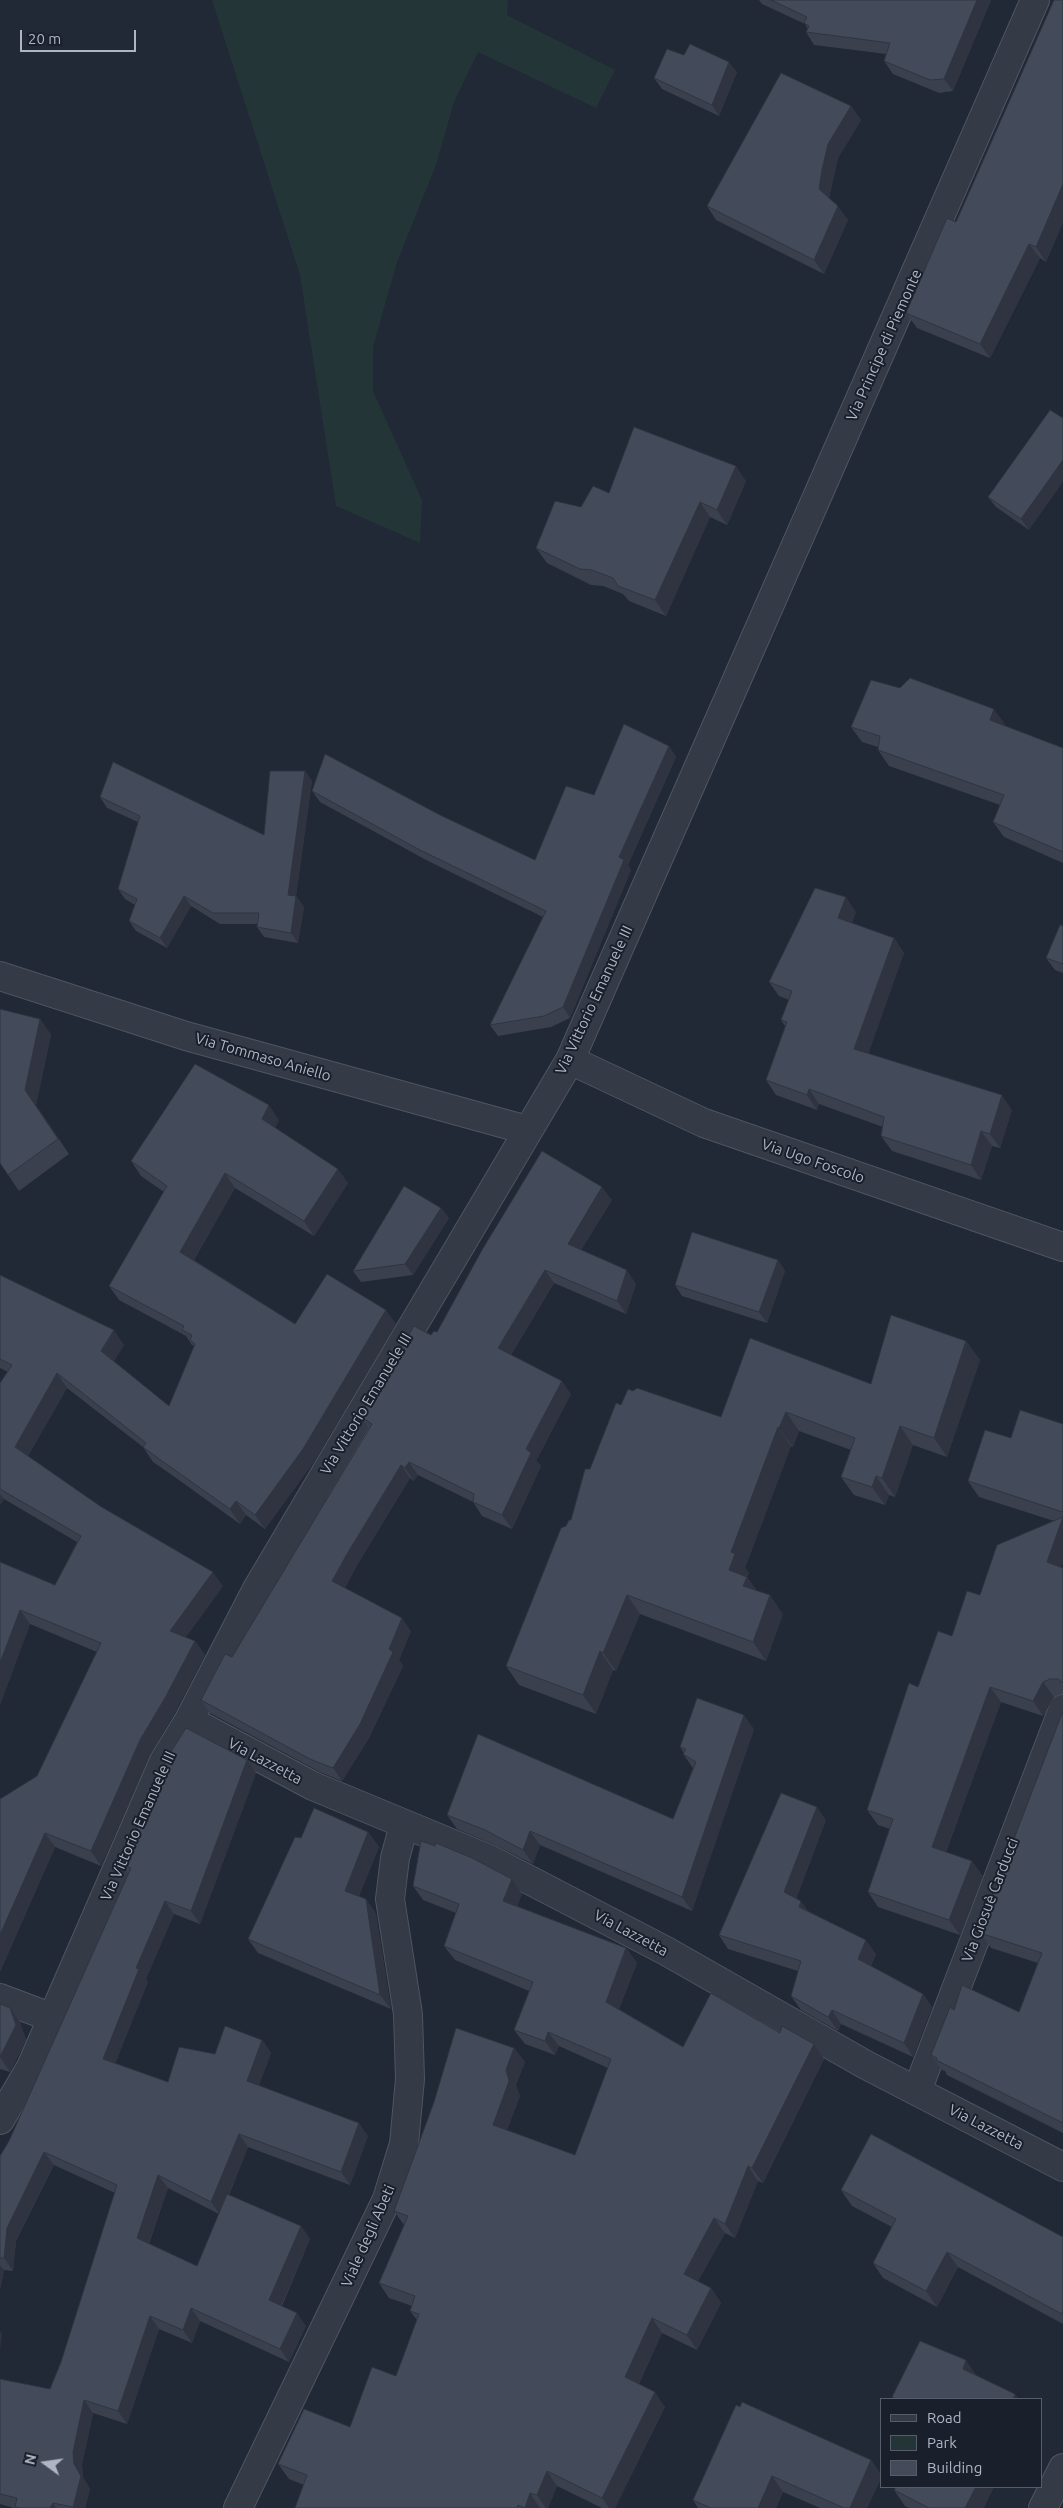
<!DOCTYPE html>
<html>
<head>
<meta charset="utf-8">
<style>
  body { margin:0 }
  #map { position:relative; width:1063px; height:2508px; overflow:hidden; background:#212836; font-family:Ubuntu,sans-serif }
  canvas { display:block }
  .legend { position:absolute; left:880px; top:2398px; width:162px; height:90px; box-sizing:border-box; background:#1a202b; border:1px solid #565c68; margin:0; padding:6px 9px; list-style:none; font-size:15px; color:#afb5c3 }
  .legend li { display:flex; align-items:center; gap:10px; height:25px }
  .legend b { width:25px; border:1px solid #565c68 }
  .north { position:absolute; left:20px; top:2438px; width:50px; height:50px; -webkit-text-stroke:4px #1a202b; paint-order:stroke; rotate:284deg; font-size:14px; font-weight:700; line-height:20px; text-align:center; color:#afb5c3 }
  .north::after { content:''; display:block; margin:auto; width:18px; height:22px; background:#afb5c3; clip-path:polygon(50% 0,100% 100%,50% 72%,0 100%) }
  .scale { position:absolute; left:20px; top:30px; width:116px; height:22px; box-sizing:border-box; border:2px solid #afb5c3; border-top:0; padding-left:6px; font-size:15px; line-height:18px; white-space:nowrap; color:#afb5c3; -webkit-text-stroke:4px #1a202b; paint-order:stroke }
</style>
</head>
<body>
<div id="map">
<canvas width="1063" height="2508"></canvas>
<ul class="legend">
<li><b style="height:6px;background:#353a47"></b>Road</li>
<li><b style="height:14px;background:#243538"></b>Park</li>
<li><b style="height:14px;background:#434b5b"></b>Building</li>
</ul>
<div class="north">N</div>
<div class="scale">20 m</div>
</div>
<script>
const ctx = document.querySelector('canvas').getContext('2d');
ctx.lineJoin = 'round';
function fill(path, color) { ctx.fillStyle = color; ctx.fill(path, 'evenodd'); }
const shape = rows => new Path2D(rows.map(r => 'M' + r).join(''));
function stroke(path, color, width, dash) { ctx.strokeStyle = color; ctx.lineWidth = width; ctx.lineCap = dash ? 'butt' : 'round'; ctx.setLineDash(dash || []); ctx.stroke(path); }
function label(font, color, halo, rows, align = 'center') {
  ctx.font = font + ' Ubuntu,sans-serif'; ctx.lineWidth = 4; ctx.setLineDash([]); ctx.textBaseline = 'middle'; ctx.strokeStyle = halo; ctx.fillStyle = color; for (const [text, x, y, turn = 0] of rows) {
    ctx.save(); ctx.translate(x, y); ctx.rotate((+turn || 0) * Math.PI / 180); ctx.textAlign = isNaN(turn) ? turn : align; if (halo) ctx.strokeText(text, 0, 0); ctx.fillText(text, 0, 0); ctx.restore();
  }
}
fill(shape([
  [212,0,508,0,507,15,615,70,596,108,478,52,454,102,436,165,397,262,373,347,373,391,422,500,420,543,336,506,300,275]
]), '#243538');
const minor = shape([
  [0,976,186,1036,527,1130],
  [570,1060,704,1123,1063,1247],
  [189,1720,313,1786,489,1859,666,1951,866,2065,1063,2167],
  [0,1998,53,2018],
  [917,2091,1063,1709],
  [0,2120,31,2067,164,1761,189,1720,257,1589,570,1060,1035,0],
  [238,2508,387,2199,404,2144,410,2079,408,2014,390,1899,395,1858,404,1825],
  [1043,2508,1063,2468]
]);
stroke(minor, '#4f5561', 30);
stroke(minor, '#353a47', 28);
fill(shape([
  [759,0,991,0,953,91,939,93,893,74,884,61,886,54,814,45,806,32,808,29,805,24,762,4],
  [1063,0,1063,222,1046,262,1040,258,990,358,917,328,906,313,956,222],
  [684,55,737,72,719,116,662,89,654,78],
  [851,106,861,120,838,158,829,198,848,220,824,274,716,220,707,206],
  [1063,418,1029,530,996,507,988,497],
  [746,481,727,525,710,517,666,616,629,601,623,594,603,586,591,585,547,563,536,548,581,507,609,493],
  [1005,724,1005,726,1063,748,1063,863,1004,837,993,822,1000,805,889,766,878,750,878,747,862,742,851,727],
  [669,746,676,757,628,865,631,870,570,1018,551,1027,498,1036,490,1025,543,917,428,861,320,802,312,791,440,815,535,860,594,795],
  [305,771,312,781,296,896,304,907,298,943,264,937,257,927,257,924,220,924,191,906,167,948,136,931,129,921,135,905,125,899,118,889,138,822,107,808,100,797,264,835],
  [856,912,852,923,894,938,904,953,868,1053,1012,1110,1000,1148,992,1146,981,1180,892,1151,881,1136,883,1127,819,1104,817,1110,776,1095,766,1080,785,1026,781,1020,789,1000,779,996,769,982],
  [1063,926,1063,973,1055,970,1046,958],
  [40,1019,51,1035,36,1105,69,1154,19,1191,0,1163],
  [279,1120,275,1128,348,1183,314,1236,235,1188,194,1260,295,1324,396,1324,313,1463,265,1529,246,1515,240,1524,172,1475,153,1462,143,1447,67,1388,28,1456,100,1506,223,1586,186,1637,195,1641,205,1655,175,1712,150,1755,101,1866,55,1847,0,1972,37,1776,97,1652,30,1624,0,1705,0,1562,55,1585,77,1542,4,1499,0,1505,0,1383,8,1372,0,1368,0,1275,124,1345,114,1361,169,1406,194,1346,192,1345,186,1336,119,1300,109,1286,164,1192,141,1176,131,1161],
  [612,1200,581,1250,636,1284,626,1314,554,1283,511,1355,571,1394,536,1461,541,1466,512,1529,482,1516,473,1502,418,1475,414,1481,410,1478,356,1567,345,1588,411,1631,399,1660,403,1666,369,1738,342,1781,320,1772,210,1713,201,1700,232,1657,369,1429,360,1416,431,1335,437,1332],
  [441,1208,449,1218,413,1275,361,1282,353,1271],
  [778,1260,785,1271,767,1323,682,1296,675,1285],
  [966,1341,980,1360,947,1457,913,1445,895,1497,889,1495,885,1505,854,1495,841,1477,851,1450,799,1431,793,1447,791,1446,745,1568,749,1573,747,1577,757,1591,783,1614,766,1661,640,1614,616,1671,613,1670,596,1714,519,1685,506,1666,566,1526,571,1520,590,1469,621,1405,721,1417,871,1384],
  [1063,1424,1063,1562,1061,1567,1063,1568,1063,1694,1060,1694,1054,1697,1043,1716,1001,1702,946,1852,983,1876,960,1935,878,1907,868,1892,890,1829,878,1825,867,1810,918,1687,952,1636,980,1595,1054,1521,979,1497,968,1481,1011,1438],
  [1063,1711,1063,2133,947,2075,945,2071,942,2070,931,2055,954,2010,1019,2012,1038,1963,991,1948,979,1930],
  [754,1729,692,1911,540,1845,533,1864,495,1845,457,1829,447,1815,673,1819,693,1768,683,1754,684,1753,680,1747],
  [247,1760,256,1773,200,1924,174,1914,146,1979,148,1982,115,2063,168,2082,215,2054,262,2040,271,2053,259,2085,368,2136,350,2185,248,2147,229,2195,301,2226,310,2239,282,2306,306,2326,289,2362,200,2321,192,2343,159,2329,127,2424,93,2413,82,2465,83,2477,90,2489,85,2508,14,2508,0,2504,0,2379,50,2389,61,2362,115,2193,54,2165,16,2241,13,2271,4,2270,0,2290,0,2156,9,2141,128,1874,121,1864],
  [168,2188,219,2214,197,2266,149,2244],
  [826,1820,796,1899,809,1912,876,1954,871,1966,923,1994,932,2007,913,2057,841,2024,838,2031,801,2010,791,1996,798,1971,728,1949,719,1935],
  [368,1832,379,1847,359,1896,366,1899,376,1914,391,2009,258,1953,248,1939,301,1838],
  [512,1879,522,1894,517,1906,626,1948,637,1963,619,2009,683,2047,780,2033,814,2044,824,2059,763,2183,758,2181,735,2238,725,2233,698,2281,711,2288,721,2303,697,2350,662,2333,639,2384,665,2407,615,2508,602,2508,557,2486,548,2508,295,2508,304,2485,289,2479,278,2464,350,2427,396,2376,417,2320,410,2311,412,2306,389,2298,379,2283,404,2225,394,2211,514,2048,525,2062,516,2085,520,2096,507,2130,575,2155,608,2068,559,2046,555,2055,525,2044,514,2030,529,1991,455,1960,444,1946,456,1913,423,1900,413,1886],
  [0,2004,10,2008,20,2022,26,2040,10,2072,0,2069],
  [841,2190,1063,2237,1063,2324,958,2267,937,2307,883,2278,873,2263,892,2227,852,2206],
  [736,2405,871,2460,882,2476,867,2508,820,2508,783,2492,776,2508,698,2508,693,2500],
  [894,2490,984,2508,909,2508,905,2506]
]), '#3a404e');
fill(shape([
  [977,0,991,0,953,91,944,79],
  [729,62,737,72,719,116,712,105],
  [851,106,861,120,838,158,832,184,828,203,819,189,822,170,828,144],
  [1063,184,1063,222,1046,262,1036,247],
  [838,206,848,220,824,274,814,260],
  [1029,244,1040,258,990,358,980,344],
  [1063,460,1063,482,1029,530,1021,519],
  [736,466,746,481,727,525,717,510],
  [700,502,710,517,666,616,655,600],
  [994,709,1005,724,1001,736,990,720],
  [669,746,676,757,628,865,631,870,570,1018,563,1007,619,857],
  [305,771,312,781,296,896,304,907,298,943,291,933,288,895],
  [184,896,191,906,167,948,160,938],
  [846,897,856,912,848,933,838,918],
  [894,938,904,953,865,1064,854,1049],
  [40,1019,51,1035,36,1105,69,1154,25,1090],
  [809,1089,819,1104,817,1110,807,1095],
  [1002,1095,1012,1110,1000,1148,990,1134],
  [269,1105,279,1120,272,1133,262,1119],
  [981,1131,992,1146,981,1180,971,1165],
  [338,1169,348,1183,314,1236,304,1221],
  [225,1173,235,1188,190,1266,180,1252],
  [602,1187,612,1200,577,1257,568,1244],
  [441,1208,449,1218,413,1275,405,1264],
  [778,1260,785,1271,767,1323,759,1312],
  [545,1270,554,1283,507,1361,498,1348],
  [627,1270,636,1284,626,1314,617,1301],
  [386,1310,396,1324,313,1463,265,1529,255,1515],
  [114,1330,124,1345,111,1365,101,1351],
  [966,1341,980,1360,947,1457,934,1438],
  [57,1373,67,1388,25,1461,15,1447],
  [562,1381,571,1394,536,1461,541,1466,512,1529,502,1515,526,1449],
  [786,1412,799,1431,793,1447,779,1428],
  [900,1426,913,1445,895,1497,882,1478],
  [778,1427,791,1446,745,1568,749,1573,747,1577,760,1595,757,1604,729,1570,731,1552],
  [409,1462,418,1475,414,1481,405,1468],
  [401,1465,410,1478,356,1567,341,1595,332,1581,347,1554],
  [876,1476,889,1495,885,1505,872,1487],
  [0,1494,4,1499,0,1505],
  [236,1501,246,1515,240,1524,230,1509],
  [1063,1517,1063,1562,1058,1577,1047,1562],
  [213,1572,223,1586,180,1645,170,1631],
  [627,1595,640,1614,616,1671,603,1653],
  [770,1595,783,1614,766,1661,753,1642],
  [20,1610,30,1624,0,1705,0,1663],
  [402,1618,411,1631,399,1660,403,1666,369,1738,342,1781,333,1768,389,1649],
  [195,1641,205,1655,175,1712,150,1755,101,1866,91,1851,140,1740],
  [600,1651,613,1670,596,1714,583,1695],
  [1043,1682,1054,1697,1043,1716,1033,1701],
  [990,1687,1001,1702,942,1862,932,1847],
  [744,1715,754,1729,692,1911,682,1897],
  [247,1760,256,1773,200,1924,191,1911],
  [817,1807,826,1820,793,1906,784,1892],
  [530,1831,540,1845,533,1864,523,1850],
  [368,1832,379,1847,355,1906,345,1891],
  [45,1833,55,1847,0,1972,0,1935],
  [972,1861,983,1876,960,1935,949,1920],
  [512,1879,522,1894,514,1916,503,1901],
  [366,1899,376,1914,391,2009,380,1995],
  [165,1901,174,1914,146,1979,148,1982,112,2072,103,2059,136,1968],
  [801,1901,811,1915,799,1907],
  [866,1940,876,1954,868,1972,858,1959],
  [626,1948,637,1963,616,2016,606,2002],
  [923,1994,932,2007,913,2057,904,2043],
  [10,2008,20,2022,26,2040,10,2072,0,2057],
  [832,2010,841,2024,838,2031,828,2017],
  [548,2032,559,2046,555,2055,545,2041],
  [262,2040,271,2053,256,2094,247,2081],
  [814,2044,824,2059,763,2183,752,2168],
  [514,2048,525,2062,516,2085,520,2096,503,2140,493,2125,506,2070],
  [359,2123,368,2136,350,2185,341,2172],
  [239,2134,248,2147,220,2215,211,2202],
  [44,2152,54,2165,16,2241,13,2271,4,2258,7,2228],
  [748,2166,758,2181,735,2238,725,2224],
  [158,2175,168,2188,146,2251,137,2238],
  [714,2218,725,2233,694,2288,684,2274],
  [301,2226,310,2239,278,2313,269,2300],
  [947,2252,958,2267,937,2307,926,2291],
  [0,2265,4,2270,0,2290],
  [711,2288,721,2303,697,2350,687,2335],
  [191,2308,200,2321,192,2343,183,2330],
  [297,2313,306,2326,289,2362,280,2349],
  [150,2316,159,2329,127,2424,118,2411],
  [652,2318,662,2333,635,2392,625,2377],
  [0,2331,2,2334,0,2350],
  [966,2360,977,2376,963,2369],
  [655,2392,665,2407,615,2508,609,2508,602,2498],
  [1015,2394,1019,2399,1013,2399],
  [84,2400,93,2413,82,2465,83,2477,90,2489,85,2508,74,2508,73,2507,74,2464,73,2452],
  [871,2460,882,2476,867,2508,850,2508],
  [547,2471,557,2486,548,2508,546,2508,537,2495],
  [772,2476,783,2492,776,2508,758,2508],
  [976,2487,994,2487,984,2508,965,2508],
  [530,2493,540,2508,525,2508],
  [53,2503,56,2508,50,2508]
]), '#2f3440');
const building = shape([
  [771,0,977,0,944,79,930,80,884,61,890,43,806,32,809,26,804,23,807,17,771,0],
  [1054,0,1063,0,1063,184,1036,247,1029,244,980,344,906,313,947,218,956,222,1054,0],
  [690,44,729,62,712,105,654,78,667,49,684,55,690,44],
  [781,73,851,106,828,144,822,170,819,189,838,206,814,260,707,206,781,73],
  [1050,410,1063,418,1063,460,1021,519,988,497,1050,410],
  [634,427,736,466,717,510,700,502,655,600,618,586,613,578,592,570,580,569,536,548,555,501,581,507,593,486,609,493,634,427],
  [910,678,994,709,990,720,1063,748,1063,852,993,822,1004,795,878,750,880,736,851,727,871,680,900,688,910,678],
  [624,724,669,746,619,857,624,860,563,1007,544,1016,490,1025,546,911,420,850,312,791,325,754,440,815,535,860,566,786,594,795,624,724],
  [113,762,264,835,270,771,305,771,288,895,296,896,291,933,257,927,259,913,213,913,184,896,160,938,129,921,137,899,118,889,140,816,100,797,113,762],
  [815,888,846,897,838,918,894,938,854,1049,1002,1095,990,1134,981,1131,971,1165,881,1136,884,1117,809,1089,807,1095,766,1080,787,1022,781,1020,792,991,769,982,815,888],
  [1060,925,1063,926,1063,964,1046,958,1060,925],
  [0,1009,40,1019,25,1090,58,1139,8,1175,0,1163,0,1009],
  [195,1064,269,1105,262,1119,338,1169,304,1221,225,1173,180,1252,295,1324,327,1274,386,1310,303,1449,255,1515,236,1501,230,1509,162,1461,143,1447,146,1443,57,1373,15,1447,100,1506,213,1572,170,1631,195,1641,165,1698,140,1740,91,1851,45,1833,0,1935,0,1799,37,1776,101,1643,20,1610,0,1663,0,1562,55,1585,81,1536,0,1489,0,1383,12,1365,0,1359,0,1275,114,1330,101,1351,169,1406,195,1344,190,1340,192,1335,182,1330,184,1326,109,1286,167,1186,131,1161,195,1064],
  [542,1151,602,1187,568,1244,627,1270,617,1301,545,1270,498,1348,562,1381,526,1449,531,1453,502,1515,473,1502,474,1494,409,1462,405,1468,401,1465,347,1554,332,1581,402,1618,389,1649,393,1652,360,1724,333,1768,310,1759,201,1700,225,1654,232,1657,372,1424,360,1416,414,1326,431,1335,434,1331,437,1332,482,1250,542,1151],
  [404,1186,441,1208,405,1264,353,1271,404,1186],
  [692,1232,778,1260,759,1312,675,1285,692,1232],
  [891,1315,966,1341,934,1438,900,1426,882,1478,876,1476,872,1487,841,1477,855,1438,786,1412,779,1428,778,1427,731,1552,735,1554,729,1570,747,1577,743,1586,770,1595,753,1642,627,1595,603,1653,600,1651,583,1695,506,1666,561,1528,566,1526,569,1520,571,1520,585,1469,590,1469,616,1403,621,1405,628,1389,633,1391,637,1388,721,1417,750,1338,871,1384,891,1315],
  [1020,1410,1063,1424,1063,1512,968,1481,985,1430,1011,1438,1020,1410],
  [1063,1517,1047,1562,1063,1568,1063,1683,1058,1679,1050,1679,1043,1682,1033,1701,990,1687,932,1847,972,1861,949,1920,868,1892,893,1819,867,1810,909,1683,918,1687,938,1631,952,1636,967,1591,980,1595,997,1545,1063,1517],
  [697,1698,744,1715,682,1897,530,1831,523,1850,485,1830,447,1815,478,1734,673,1819,696,1762,683,1754,686,1749,680,1747,697,1698],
  [1063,1711,1063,2123,936,2060,937,2058,931,2055,950,2007,954,2010,962,1985,1019,2012,1042,1953,980,1933,979,1930,1063,1711],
  [186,1728,247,1760,191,1911,165,1901,136,1968,139,1969,103,2059,168,2082,179,2047,215,2054,225,2026,262,2040,247,2081,359,2123,341,2172,239,2134,211,2202,158,2175,137,2238,197,2266,227,2194,301,2226,269,2300,297,2313,280,2349,191,2308,183,2330,150,2316,118,2411,84,2400,73,2452,74,2464,81,2476,73,2507,53,2503,50,2508,20,2508,15,2507,17,2498,0,2494,0,2379,50,2389,61,2362,117,2185,44,2152,7,2228,4,2258,0,2258,0,2156,9,2141,131,1868,121,1864,169,1755,186,1728],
  [781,1793,817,1807,784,1892,801,1901,799,1907,866,1940,858,1959,923,1994,904,2043,832,2010,828,2017,791,1996,801,1961,719,1935,781,1793],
  [314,1808,368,1832,345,1891,366,1899,380,1995,248,1939,295,1837,301,1838,314,1808],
  [421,1841,435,1846,436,1843,472,1858,512,1879,503,1901,626,1948,606,2002,683,2047,711,1993,780,2033,782,2026,814,2044,752,2168,748,2166,725,2224,714,2218,684,2274,711,2288,687,2335,652,2318,625,2377,655,2392,602,2498,547,2471,537,2495,530,2493,525,2508,518,2505,517,2508,295,2508,307,2475,278,2464,304,2409,350,2427,372,2367,396,2376,419,2314,410,2311,415,2296,379,2283,408,2216,394,2211,434,2102,456,2028,514,2048,506,2070,509,2081,493,2125,575,2155,611,2059,548,2032,545,2041,514,2030,533,1982,444,1946,459,1904,413,1886,421,1841],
  [0,2004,10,2008,16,2025,0,2057,0,2004],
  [871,2134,1063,2237,1063,2311,1062,2314,947,2252,926,2291,873,2263,896,2219,841,2190,871,2134],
  [920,2341,966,2360,963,2369,1015,2394,1013,2399,896,2399,892,2397,920,2341],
  [742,2402,871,2460,850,2508,844,2508,772,2476,758,2508,711,2508,693,2500,736,2405,740,2407,742,2402],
  [896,2487,976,2487,965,2508,929,2508,894,2490,896,2487]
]);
fill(building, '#434b5b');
stroke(building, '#2f3440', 1);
label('15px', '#afb5c3', '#1a202b', [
  ["Via Principe di Piemonte",884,345,-66],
  ["Via Vittorio Emanuele III",594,1000,-65],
  ["Via Tommaso Aniello",263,1057,16],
  ["Via Ugo Foscolo",813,1161,19],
  ["Via Vittorio Emanuele III",366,1404,-59],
  ["Via Lazzetta",265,1761,28],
  ["Via Vittorio Emanuele III",138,1826,-66],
  ["Via Giosuè Carducci",990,1900,-69],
  ["Via Lazzetta",631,1933,28],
  ["Via Lazzetta",986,2127,27],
  ["Viale degli Abeti",368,2236,-66]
]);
</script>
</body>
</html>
